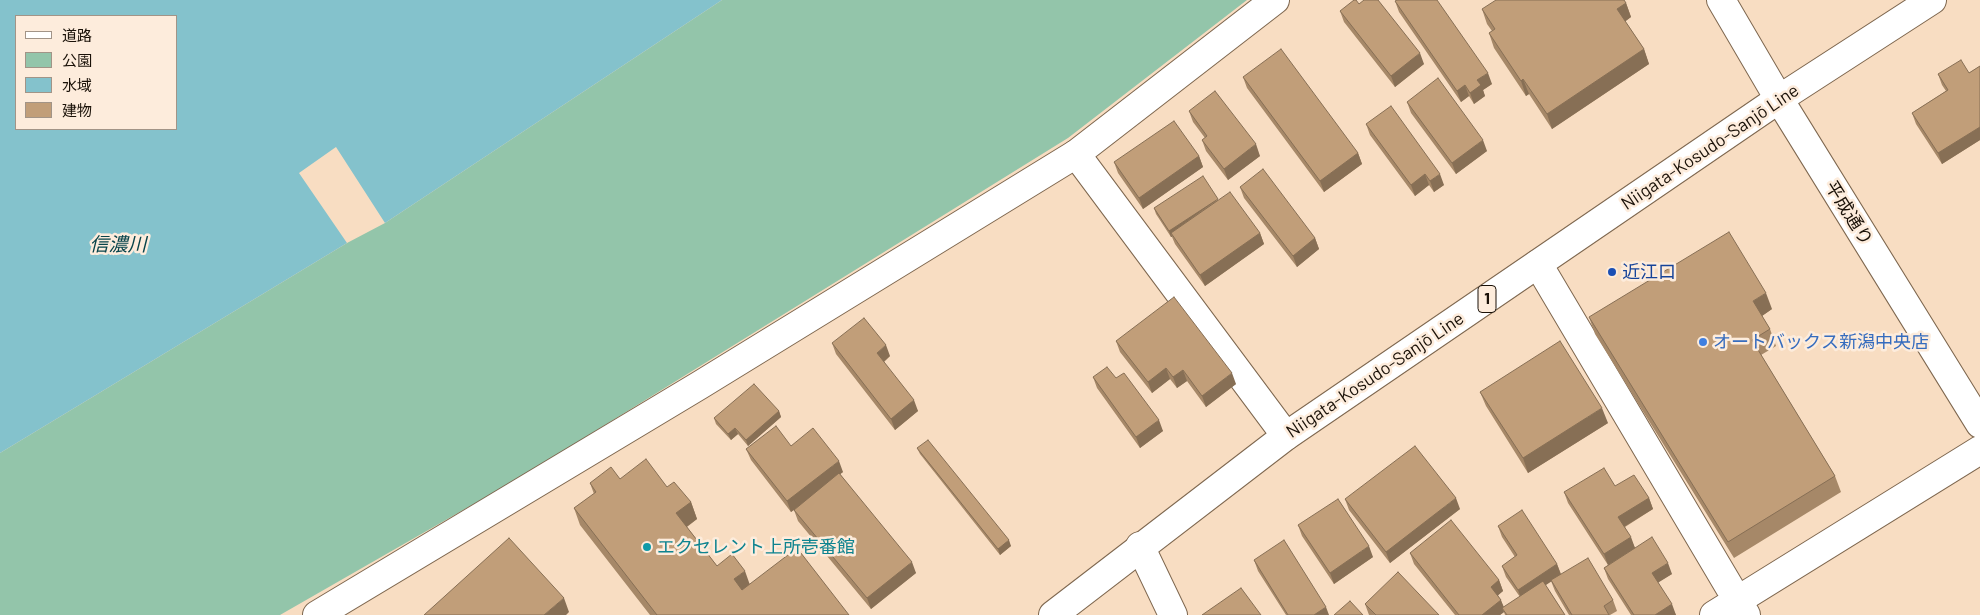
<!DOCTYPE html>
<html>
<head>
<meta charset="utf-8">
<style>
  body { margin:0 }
  #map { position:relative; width:1980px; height:615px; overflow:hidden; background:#f8ddc2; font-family:Barlow,"Noto Sans JP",sans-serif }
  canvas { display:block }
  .legend { position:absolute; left:15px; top:15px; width:162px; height:115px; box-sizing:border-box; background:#fdecdc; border:1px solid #a29487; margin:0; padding:6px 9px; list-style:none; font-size:15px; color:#1a1108 }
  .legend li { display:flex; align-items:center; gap:10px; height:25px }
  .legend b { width:25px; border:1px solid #a29487 }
</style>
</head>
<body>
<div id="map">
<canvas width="1980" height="615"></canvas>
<ul class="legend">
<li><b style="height:6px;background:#fff"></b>道路</li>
<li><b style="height:14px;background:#93c5aa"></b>公園</li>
<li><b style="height:14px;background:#84c2cc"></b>水域</li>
<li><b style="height:14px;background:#c19e79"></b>建物</li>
</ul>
</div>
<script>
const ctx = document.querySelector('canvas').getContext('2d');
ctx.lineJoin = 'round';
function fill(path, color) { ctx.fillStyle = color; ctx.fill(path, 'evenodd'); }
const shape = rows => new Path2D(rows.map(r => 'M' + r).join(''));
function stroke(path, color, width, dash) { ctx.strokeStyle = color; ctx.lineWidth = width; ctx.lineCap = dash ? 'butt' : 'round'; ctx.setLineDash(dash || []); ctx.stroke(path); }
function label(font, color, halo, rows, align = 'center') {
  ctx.font = font + ' Barlow,"Noto Sans JP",sans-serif'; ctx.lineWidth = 5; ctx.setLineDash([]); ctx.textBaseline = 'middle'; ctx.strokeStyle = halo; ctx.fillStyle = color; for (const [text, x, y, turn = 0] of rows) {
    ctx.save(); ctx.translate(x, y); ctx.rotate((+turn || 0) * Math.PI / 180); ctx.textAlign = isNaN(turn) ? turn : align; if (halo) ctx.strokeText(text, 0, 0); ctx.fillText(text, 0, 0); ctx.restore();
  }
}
fill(shape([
  [722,0,1247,0,1068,138,526,474,280,615,0,615,0,453,347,243,385,223]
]), '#93c5aa');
fill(shape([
  [0,0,722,0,385,223,336,147,299,173,347,243,0,453],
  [16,16,176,16,176,129,16,129]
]), '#84c2cc');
const minor = shape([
  [1076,154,1286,436],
  [1538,264,1746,615],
  [1140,546,1173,615],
  [1714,615,1980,450]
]);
const tertiary = shape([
  [1721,0,1779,99,1980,424],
  [317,615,700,385,1076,154,1275,0]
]);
const primary = shape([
  [1053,615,1286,436,1779,99,1932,0]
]);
stroke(minor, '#7e674f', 30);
stroke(tertiary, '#7e674f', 30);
stroke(primary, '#7e674f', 30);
stroke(minor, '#fff', 28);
stroke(tertiary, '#fff', 28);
stroke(primary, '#fff', 28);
fill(shape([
  [1395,1,1492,84,1483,90,1485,96,1474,104,1469,96,1461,102,1399,12],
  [1626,3,1631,17,1625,21,1644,49,1649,64,1552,129,1529,94,1526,96,1494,48,1489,33,1492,31,1487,24,1482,9],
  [1340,11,1424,64,1395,87,1344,22],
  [1980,66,1980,140,1942,164,1916,124,1912,113,1946,91,1942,85,1938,74,1969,73],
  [1243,77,1358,153,1362,164,1324,192,1247,88],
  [1407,102,1487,151,1456,174,1411,113],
  [1189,111,1260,156,1228,180,1206,151,1202,140,1205,138,1193,122],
  [1366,124,1444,185,1434,192,1429,185,1415,196,1370,135],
  [1199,156,1203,167,1143,209,1118,173,1114,162],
  [1240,187,1315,238,1319,249,1297,267,1244,198],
  [1219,200,1260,233,1264,244,1205,286,1175,244,1172,237,1171,237,1156,214,1154,208],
  [1772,309,1762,316,1770,329,1776,346,1761,355,1835,476,1841,492,1734,558,1595,334,1589,317],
  [1116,341,1236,384,1206,407,1187,381,1177,388,1170,379,1152,393,1120,352],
  [832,343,890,356,884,362,918,411,895,430,836,354],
  [1093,377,1116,378,1163,431,1140,448,1097,388],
  [1480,392,1608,423,1528,473,1486,406],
  [779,411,781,417,748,446,738,434,731,440,716,424,714,418],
  [791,446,843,472,840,474,916,573,871,609,798,521,794,510,791,512,751,460,746,449],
  [917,448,1011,546,1000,555,920,454],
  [620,479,667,487,691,502,697,519,687,527,717,566,750,584,849,615,650,615,580,525,574,508,594,494,590,483],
  [1615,486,1649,498,1653,509,1625,527,1635,548,1672,574,1658,582,1676,615,1631,615,1608,579,1604,568,1608,565,1568,503,1564,492],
  [1345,499,1460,509,1390,563,1349,510],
  [1298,525,1373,557,1334,584,1302,536],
  [1498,526,1557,564,1561,574,1613,600,1617,611,1610,615,1569,615,1555,591,1551,581,1545,585,1565,615,1505,615,1504,612,1500,615,1455,615,1414,564,1410,553,1499,580,1503,591,1498,595,1504,607,1520,597,1506,577,1502,566,1515,557,1502,537],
  [1254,560,1329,615,1286,615,1258,571],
  [1365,604,1439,615,1369,615]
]), '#a68868');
fill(shape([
  [1626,3,1631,17,1622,24,1617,9],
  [1644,49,1649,64,1552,129,1547,114],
  [1420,53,1424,64,1395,87,1391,76],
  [1488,73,1492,84,1483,90,1485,96,1474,104,1470,93,1477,80],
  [1523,79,1529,94,1526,96,1521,81],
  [1465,85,1469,96,1461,102,1457,91],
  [1980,127,1980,140,1942,164,1938,153],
  [1483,140,1487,151,1456,174,1452,163],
  [1256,144,1260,156,1228,180,1224,169],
  [1358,153,1362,164,1324,192,1320,181],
  [1199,156,1203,167,1143,209,1139,198],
  [1425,174,1429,185,1415,196,1411,185],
  [1440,174,1444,185,1434,192,1430,181],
  [1218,199,1171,233,1172,237,1171,237,1169,231],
  [1260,233,1264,244,1205,286,1200,275],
  [1315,238,1319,249,1297,267,1293,256],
  [1766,293,1772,309,1759,318,1753,301],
  [886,345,890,356,881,364,877,353],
  [1166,368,1170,379,1152,393,1148,382],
  [1183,370,1187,381,1177,388,1173,377],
  [1232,373,1236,384,1206,407,1202,396],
  [914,400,918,411,895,430,891,419],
  [1602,408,1608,423,1528,473,1523,458],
  [779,411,781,417,748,446,746,440],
  [1159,420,1163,431,1140,448,1136,437],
  [735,428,738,434,731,440,728,434],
  [839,461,843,472,791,512,787,501],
  [1456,498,1460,509,1390,563,1386,552],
  [1649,498,1653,509,1622,528,1618,517],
  [691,502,697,519,682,530,676,513],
  [1631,537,1635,548,1608,565,1604,554],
  [1009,540,1011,546,1000,555,998,549],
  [1369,546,1373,557,1334,584,1330,573],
  [912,562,916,573,871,609,867,598],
  [1668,563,1672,574,1656,584,1652,573],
  [1557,564,1561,575,1522,601,1518,590],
  [745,571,751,588,740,596,734,579],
  [1499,580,1503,591,1495,598,1491,587],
  [564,598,569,612,566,615,544,615],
  [1501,600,1505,611,1502,608,1504,612,1500,615,1482,615],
  [1672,604,1676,615,1655,615],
  [1326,607,1329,615,1314,615]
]), '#876f55');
const building = shape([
  [1354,0,1356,0,1359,4,1364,0,1378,0,1420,53,1391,76,1340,11,1354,0],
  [1397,0,1437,0,1488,73,1477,80,1481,85,1470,93,1465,85,1457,91,1395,1,1397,0],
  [1496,0,1624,0,1626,3,1617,9,1644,49,1547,114,1523,79,1521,81,1489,33,1495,29,1482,9,1496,0],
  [1281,49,1358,153,1320,181,1243,77,1281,49],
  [1961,60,1969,73,1980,66,1980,127,1938,153,1912,113,1948,90,1938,74,1961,60],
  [1438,78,1483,140,1452,163,1407,102,1438,78],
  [1215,91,1256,144,1224,169,1202,140,1207,136,1189,111,1215,91],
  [1391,106,1440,174,1430,181,1425,174,1411,185,1366,124,1391,106],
  [1174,121,1199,156,1139,198,1114,162,1174,121],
  [1263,169,1315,238,1293,256,1240,187,1263,169],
  [1203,176,1218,199,1169,231,1154,208,1203,176],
  [1230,192,1260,233,1200,275,1171,233,1230,192],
  [1729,232,1766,293,1753,301,1770,329,1752,340,1835,476,1728,542,1589,317,1729,232],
  [1174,297,1232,373,1202,396,1183,370,1173,377,1166,368,1148,382,1116,341,1174,297],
  [864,318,886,345,877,353,914,400,891,419,832,343,864,318],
  [1560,341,1602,408,1523,458,1480,392,1560,341],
  [1107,367,1116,378,1124,373,1159,420,1136,437,1093,377,1107,367],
  [754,384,779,411,746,440,735,428,728,434,714,418,754,384],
  [776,426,791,446,813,428,839,461,787,501,746,449,776,426],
  [928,440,1009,540,998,549,917,448,928,440],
  [1415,446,1456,498,1386,552,1345,499,1415,446],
  [646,459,667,487,674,482,691,502,676,513,717,566,732,554,745,571,734,579,742,590,797,548,849,615,657,615,574,508,596,492,590,483,611,467,620,479,646,459],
  [1604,468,1615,486,1634,475,1649,498,1618,517,1631,537,1604,554,1564,492,1604,468],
  [839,473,912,562,867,598,794,510,839,473],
  [1338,499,1369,546,1330,573,1298,525,1338,499],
  [1522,510,1557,564,1518,590,1502,566,1517,555,1498,526,1522,510],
  [1451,520,1499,580,1491,587,1501,600,1482,615,1459,615,1410,553,1451,520],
  [1652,537,1668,563,1652,573,1672,604,1655,615,1634,615,1604,568,1652,537],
  [509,538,564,598,544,615,424,615,509,538],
  [1284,540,1326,607,1314,615,1288,615,1254,560,1284,540],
  [1588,558,1613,600,1604,606,1609,615,1572,615,1551,580,1588,558],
  [1398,572,1439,615,1376,615,1365,604,1398,572],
  [1543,581,1565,615,1507,615,1502,608,1543,581],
  [1241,588,1261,615,1202,615,1241,588],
  [1350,601,1363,615,1334,615,1350,601]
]);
fill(building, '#c19e79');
stroke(building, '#876f55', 1);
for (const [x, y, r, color] of [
  [1612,272,5,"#1a4fb4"],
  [1703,342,5,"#3f7fe0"],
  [647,547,5,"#0f9aa8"]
]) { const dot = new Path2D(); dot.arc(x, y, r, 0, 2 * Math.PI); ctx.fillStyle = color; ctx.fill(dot); stroke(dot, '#fdecdc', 2); }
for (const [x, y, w] of [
  [1487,299,18]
]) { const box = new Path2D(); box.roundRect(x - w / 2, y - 13.5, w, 27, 4); ctx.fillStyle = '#fdecdc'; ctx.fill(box); stroke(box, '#1a1108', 1); }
label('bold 16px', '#1a1108', null, [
  ["1",1487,299]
]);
label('18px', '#1a1108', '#fdecdc', [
  ["Niigata-Kosudo-Sanjō Line",1710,147,-34],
  ["平成通り",1849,213,58],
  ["Niigata-Kosudo-Sanjō Line",1375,375,-34]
]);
label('18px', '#164399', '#fdecdc', [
  ["近江口",1622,272]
], 'left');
label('18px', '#366cbe', '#fdecdc', [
  ["オートバックス新潟中央店",1713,342]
], 'left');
label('18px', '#0d838f', '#fdecdc', [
  ["エクセレント上所壱番館",657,547]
], 'left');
label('italic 19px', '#07434a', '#fdecdc', [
  ["信濃川",118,245]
]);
</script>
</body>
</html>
